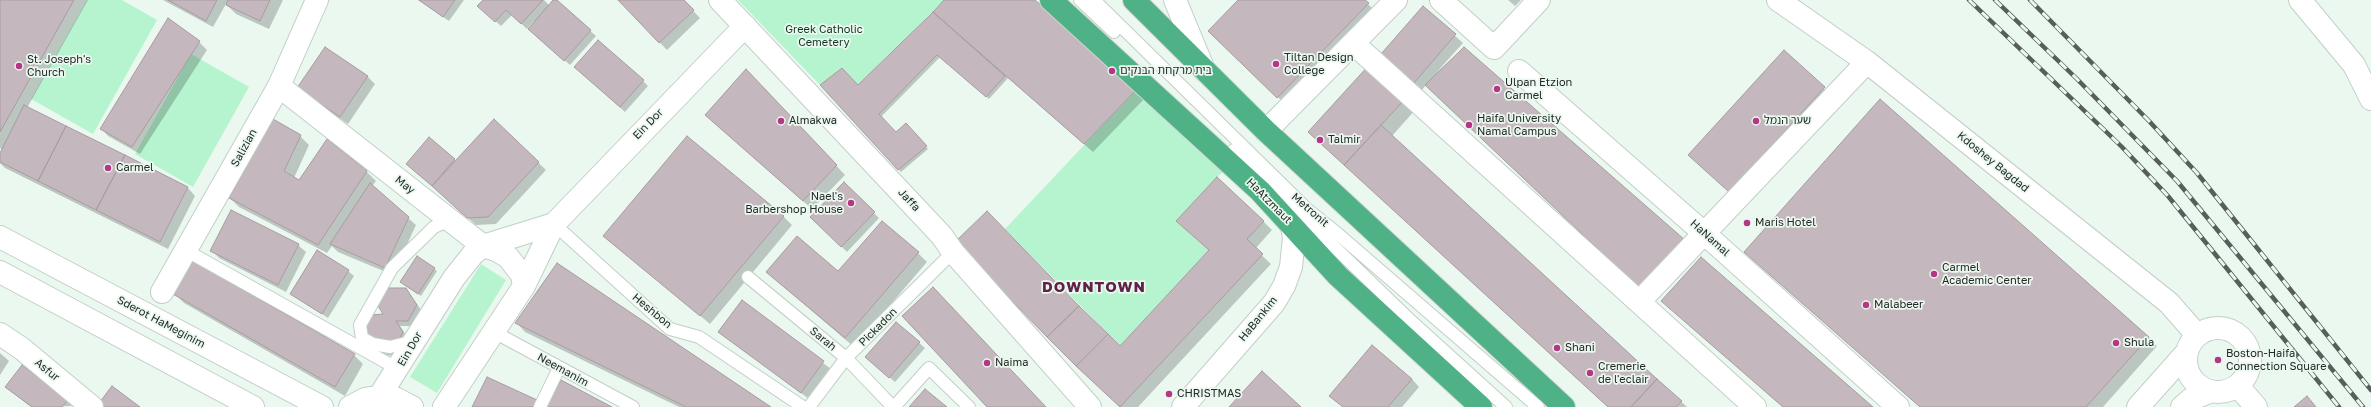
<!DOCTYPE html>
<html>
<head>
<meta charset="utf-8">
<style>
  body { margin:0 }
  canvas { display:block; background:#ebf8f0 }
</style>
</head>
<body>
<canvas width="2371" height="407"></canvas>
<script>
const ctx = document.querySelector('canvas').getContext('2d');
ctx.lineJoin = 'round';
function fill(path, color) { ctx.fillStyle = color; ctx.fill(path, 'evenodd'); }
const shape = rows => new Path2D(rows.map(r => 'M' + r).join(''));
function stroke(path, color, width, dash) { ctx.strokeStyle = color; ctx.lineWidth = width; ctx.lineCap = dash ? 'butt' : 'round'; ctx.setLineDash(dash || []); ctx.stroke(path); }
function label(font, color, halo, rows, align = 'center') {
  ctx.font = font + ' "Golos Text","Noto Sans Hebrew",sans-serif'; ctx.lineWidth = 3.5; ctx.setLineDash([]); ctx.textBaseline = 'middle'; ctx.strokeStyle = halo; ctx.fillStyle = color; for (const [text, x, y, turn = 0] of rows) {
    ctx.save(); ctx.translate(x, y); ctx.rotate((+turn || 0) * Math.PI / 180); ctx.textAlign = isNaN(turn) ? turn : align; if (halo) ctx.strokeText(text, 0, 0); ctx.fillText(text, 0, 0); ctx.restore();
  }
}
fill(shape([
  [87,0,122,0,157,20,93,134,31,99],
  [738,0,944,0,858,85,842,68,820,85],
  [191,54,249,87,193,187,135,154],
  [1138,88,1224,170,1176,221,1209,250,1120,346,1005,229],
  [481,264,506,280,437,393,410,377]
]), '#b6f4d0');
fill(shape([
  [0,0,88,0,27,108,188,188,195,196,168,249,5,168,0,163,3,150,0,148],
  [163,0,283,0,269,29,236,14,226,4,213,27],
  [418,0,464,0,449,21],
  [484,0,544,0,550,6,556,0,596,36,570,65,534,34,534,21,527,29,512,15,501,26,484,11],
  [619,0,683,0,700,18,667,50],
  [945,0,1034,0,1146,97,1093,152,1008,78,989,99,940,57,881,117,896,133,906,125,928,149,901,172,822,85,858,86],
  [1240,0,1364,0,1376,12,1285,104,1209,31],
  [1508,0,1521,0,1515,6],
  [1423,7,1463,43,1436,73,1464,48,1647,295,1426,85,1422,90,1389,62],
  [199,42,207,50,140,154,108,136,101,128],
  [325,48,368,77,375,84,348,124,306,96],
  [1784,51,1833,97,1739,201,1698,163],
  [1370,66,1416,109,1392,136,1687,407,1608,407,1320,142],
  [575,67,643,81,648,86,625,112],
  [755,79,845,175,812,209,716,124],
  [494,120,546,170,496,224,476,225,413,169,429,138,456,161],
  [300,136,309,145,294,178,299,182,327,141,367,172,376,181,372,186,416,225,393,275,338,252,332,246,327,253,239,207,230,198],
  [844,184,879,218,847,252,811,217],
  [783,216,792,225,710,324,605,236],
  [1263,221,1272,230,1255,249,1271,264,1138,407,1121,407,1087,375,1084,312,1120,347,1210,251,1187,230],
  [298,245,306,252,286,292,219,258,212,250],
  [918,253,927,262,854,347,776,280,839,273],
  [434,269,437,271,421,296,401,282],
  [348,271,354,276,328,318,291,294],
  [406,289,422,311,414,326,400,326,408,338,399,355,377,356,372,350,385,315],
  [175,294,354,355,363,364,345,396,184,303],
  [1663,301,1872,407,1783,407],
  [742,302,831,369,809,399,720,332],
  [517,323,770,407,679,407,525,332],
  [896,323,925,348,895,382,872,362],
  [2148,337,2157,346,2103,407,1921,407],
  [0,353,9,361,0,375],
  [1412,379,1419,387,1402,407,1343,407,1331,396],
  [6,387,67,400,73,406,31,407]
]), '#0003');
const building = shape([
  [0,0,74,0,0,132,0,0],
  [168,0,217,0,206,21,168,0],
  [228,0,270,0,260,21,226,5,228,0],
  [419,0,455,0,443,17,419,0],
  [483,0,543,0,521,24,506,10,495,22,477,6,483,0],
  [553,0,557,0,591,30,564,61,528,29,553,0],
  [618,0,684,0,694,10,659,43,618,0],
  [944,0,1035,0,1138,88,1084,144,933,12,944,0],
  [1238,0,1365,0,1369,3,1277,98,1208,31,1238,0],
  [1423,6,1456,34,1414,83,1381,54,1423,6],
  [933,12,1005,76,986,97,937,55,879,114,896,132,906,123,927,146,898,170,820,85,842,68,858,85,933,12],
  [168,18,200,41,132,147,100,129,168,18],
  [598,40,644,80,620,107,574,67,598,40],
  [325,47,368,76,340,117,297,88,325,47],
  [1464,47,1685,240,1638,287,1425,85,1464,47],
  [1784,50,1825,87,1729,192,1688,155,1784,50],
  [1370,64,1406,98,1344,165,1308,132,1370,64],
  [746,69,837,165,803,201,705,115,746,69],
  [1880,99,2149,337,2086,407,1920,407,1744,252,1880,99],
  [24,105,66,126,38,181,0,162,0,153,24,105],
  [273,119,301,135,284,171,299,180,327,139,367,171,318,245,229,198,273,119],
  [494,119,539,162,488,217,467,218,432,186,494,119],
  [1381,125,1657,379,1631,407,1608,407,1344,165,1381,125],
  [66,126,125,155,96,210,38,181,66,126],
  [687,136,784,216,700,316,603,236,687,136],
  [429,137,455,159,432,186,406,164,429,137],
  [125,155,188,187,160,242,96,210,125,155],
  [1217,177,1264,221,1247,239,1263,254,1120,407,1076,366,1108,334,1120,346,1209,250,1176,221,1217,177],
  [844,182,875,212,841,247,810,217,844,182],
  [370,183,409,217,385,268,330,244,370,183],
  [231,210,299,244,278,285,210,251,231,210],
  [987,211,1079,306,1047,337,955,242,987,211],
  [882,221,919,252,845,338,766,272,797,236,838,271,882,221],
  [317,250,349,270,322,314,290,294,317,250],
  [417,256,435,268,418,294,400,282,417,256],
  [1701,257,1873,407,1783,407,1661,301,1701,257],
  [193,261,355,354,335,387,173,294,193,261],
  [557,263,771,407,686,407,515,323,557,263],
  [933,287,1046,407,987,407,902,316,933,287],
  [386,288,406,288,417,305,408,321,396,321,403,332,393,350,362,333,372,315,383,314,377,304,386,288],
  [742,300,824,361,801,393,718,332,742,300],
  [1079,306,1108,334,1076,366,1047,337,1079,306],
  [896,322,920,342,889,378,865,357,896,322],
  [1372,345,1412,379,1388,407,1343,407,1329,396,1372,345],
  [22,365,68,400,62,407,32,407,5,387,22,365],
  [1262,371,1301,407,1229,407,1262,371],
  [487,377,537,400,533,407,472,407,487,377],
  [1657,379,1682,401,1676,407,1631,407,1657,379],
  [561,380,612,407,546,407,561,380],
  [112,386,140,407,96,407,112,386],
  [925,389,947,407,909,407,925,389],
  [2307,396,2316,407,2294,407,2307,396]
]);
fill(building, '#c4b7bd');
stroke(building, '#a89ba1', 1);
const service = shape([
  [1080,0,1114,32],
  [1094,0,1308,210,1338,234,1538,407],
  [1234,150,1411,321,1506,407],
  [554,224,670,329,699,337,803,407],
  [187,251,398,369],
  [748,277,846,358,893,407],
  [494,332,633,407],
  [414,341,390,347,373,344,362,338,360,325,392,268,434,227,450,220],
  [540,407,559,368],
  [809,407,846,358,953,252],
  [894,407,929,368,969,407]
]);
const minor = shape([
  [720,0,942,236,953,252,1090,407],
  [1175,0,1204,70],
  [1441,0,1494,48,1539,0],
  [1778,0,1867,62,2169,303,2197,335],
  [2300,0,2354,65,2371,99],
  [1354,44,1755,407],
  [1519,71,1705,234,1898,407],
  [279,86,483,246,496,250,508,257,522,275,524,286],
  [1266,131,1396,0],
  [162,292,279,86,317,0],
  [1639,302,1867,62],
  '2186 360a32 32 0 1 1 64 0a32 32 0 1 1-64 0Z',
  [0,334,21,348,92,407],
  [2238,386,2256,407],
  [379,397,454,278,473,254,483,246,554,224],
  [444,407,524,286,554,224,745,26],
  [1183,407,1274,303,1284,286,1291,267,1294,237,1292,227,1286,218],
  [2138,407,2186,353],
  [2182,407,2190,400,2209,392]
]);
const tertiary = shape([
  [0,237,322,407],
  [0,272,253,407],
  [350,407,365,399,379,397,395,398,412,407]
]);
const trunk = shape([
  [1051,0,1260,191,1338,276,1481,407],
  [1134,0,1266,131,1564,407]
]);
stroke(service, '#c2cfc7', 14);
stroke(minor, '#c2cfc7', 24);
stroke(tertiary, '#c2cfc7', 24);
stroke(trunk, '#d3d4d4', 24);
stroke(service, '#fff', 12);
stroke(minor, '#fff', 22);
stroke(tertiary, '#fff', 22);
stroke(trunk, '#4eb286', 22);
const rail = shape([
  [1969,0,2122,147,2168,196,2339,407],
  [1995,0,2076,78,2177,181,2363,407],
  [2030,0,2149,121,2197,173,2371,390]
]);
stroke(rail, '#585f5b', 4.5);
stroke(rail, '#ebf8f0', 3, [9]);
for (const [x, y, r, color] of [
  [1276,64,4,"#b53684"],
  [19,66,4,"#b53684"],
  [1112,71,4,"#b53684"],
  [1497,89,4,"#b53684"],
  [781,121,4,"#b53684"],
  [1756,121,4,"#b53684"],
  [1469,125,4,"#b53684"],
  [1320,140,4,"#b53684"],
  [108,168,4,"#b53684"],
  [851,203,4,"#b53684"],
  [1747,223,4,"#b53684"],
  [1934,274,4,"#b53684"],
  [1866,305,4,"#b53684"],
  [2116,343,4,"#b53684"],
  [1557,348,4,"#b53684"],
  [2218,360,4,"#b53684"],
  [987,363,4,"#b53684"],
  [1590,373,4,"#b53684"],
  [1169,394,4,"#b53684"]
]) { const dot = new Path2D(); dot.arc(x, y, r, 0, 2 * Math.PI); ctx.fillStyle = color; ctx.fill(dot); stroke(dot, '#ebf8f0', 1.5); }
label('11px', '#0f3824', '#ebf8f0', [
  ["Greek Catholic",824,30],
  ["Cemetery",824,43]
]);
label('11px', '#242926', '#ebf8f0', [
  ["Tiltan Design",1284,58],
  ["College",1284,71],
  ["St. Joseph's",27,60],
  ["Church",27,73],
  ["בית מרקחת הבנקים",1120,71],
  ["Ulpan Etzion",1505,83],
  ["Carmel",1505,96],
  ["Haifa University",1477,119],
  ["Namal Campus",1477,132],
  ["Almakwa",789,121],
  ["שער הנמל",1764,121],
  ["Talmir",1328,140],
  ["Carmel",116,168],
  ["Nael's",843,197,"right"],
  ["Barbershop House",843,210,"right"],
  ["Maris Hotel",1755,223],
  ["Carmel",1942,268],
  ["Academic Center",1942,281],
  ["Malabeer",1874,305],
  ["Shula",2124,343],
  ["Shani",1565,348],
  ["Boston-Haifa",2226,354],
  ["Connection Square",2226,367],
  ["Naima",995,363],
  ["Cremerie",1598,367],
  ["de l'eclair",1598,380],
  ["CHRISTMAS",1177,394]
], 'left');
label('11px', '#242926', '#ebf8f0', [
  ["Ein Dor",648,124,-46],
  ["Salizian",244,148,-61],
  ["Kdoshey Bagdad",1993,162,39],
  ["May",405,185,38],
  ["Jaffa",909,200,47],
  ["HaAtzmaut",1269,201,45],
  ["Metronit",1310,210,41],
  ["HaNamal",1710,238,42],
  ["Heshbon",652,311,40],
  ["HaBankim",1258,319,-51],
  ["Sderot HaMeginim",161,322,28],
  ["Pickadon",878,327,-45],
  ["Sarah",823,339,40],
  ["Ein Dor",410,349,-60],
  ["Asfur",47,370,39],
  ["Neemanim",563,370,29]
]);
ctx.letterSpacing = '1px';
label('bold 15px', '#602247', '#ebf8f0', [
  ["DOWNTOWN",1094,287]
]);
ctx.letterSpacing = '0px';
</script>
</body>
</html>
